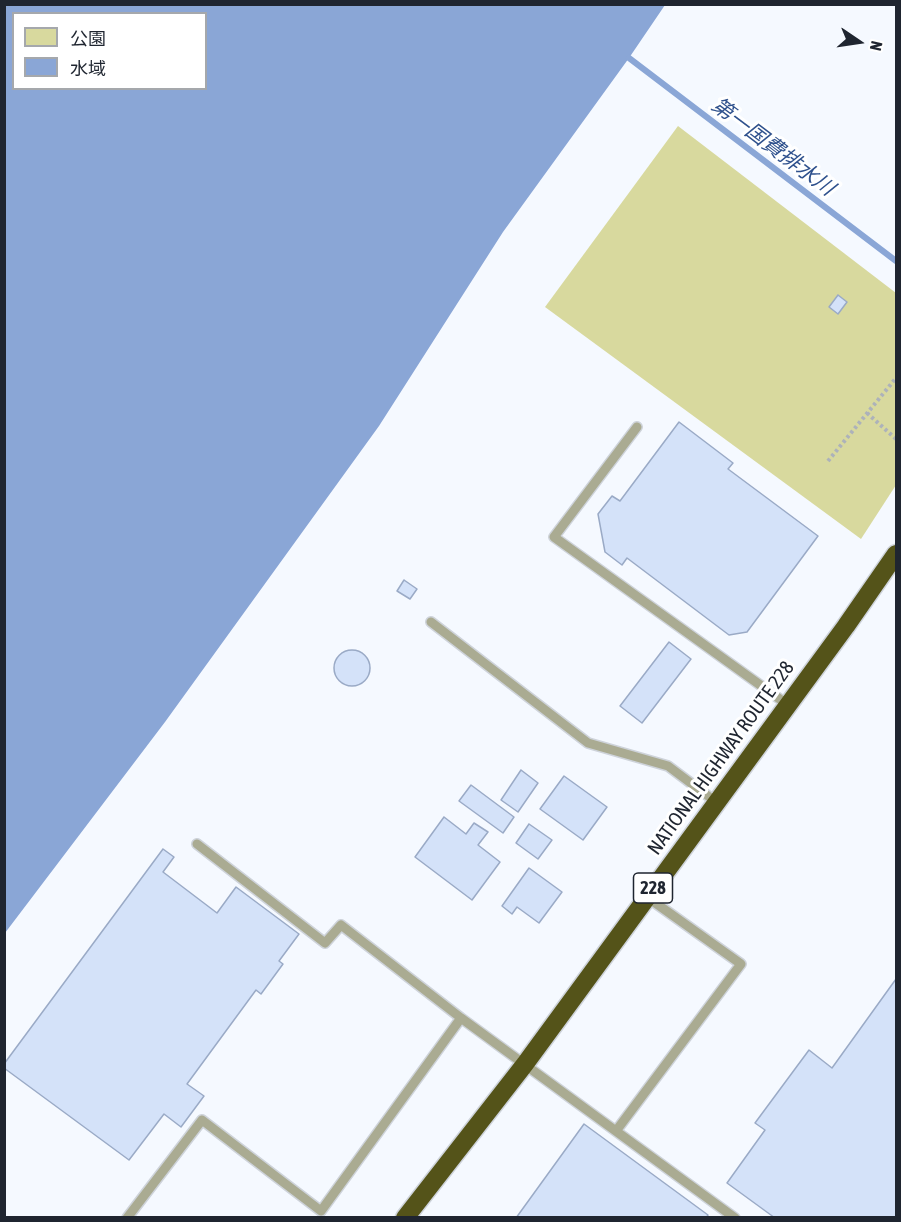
<!DOCTYPE html>
<html>
<head>
<meta charset="utf-8">
<style>
  body { margin:0 }
  #map { position:relative; width:901px; height:1222px; overflow:hidden; background:#f5f9ff; font-family:"Asap Condensed","Noto Sans JP",sans-serif }
  canvas { display:block }
  .frame { position:absolute; inset:0; border:6px solid #1f2530; pointer-events:none }
  .legend { position:absolute; left:12px; top:12px; width:195px; height:78px; box-sizing:border-box; background:#fff; border:2px solid #a5a8ac; margin:0; padding:8px 10px; list-style:none; font-size:18px; color:#1f2530 }
  .legend li { display:flex; align-items:center; gap:12px; height:30px }
  .legend b { width:30px; border:2px solid #a5a8ac }
  .north { position:absolute; left:829px; top:12px; width:60px; height:60px; -webkit-text-stroke:4px #fff; paint-order:stroke; rotate:103deg; font-size:16px; font-weight:700; line-height:24px; text-align:center; color:#1f2530 }
  .north::after { content:''; display:block; margin:auto; width:21px; height:27px; background:#1f2530; clip-path:polygon(50% 0,100% 100%,50% 72%,0 100%) }
</style>
</head>
<body>
<div id="map">
<canvas width="901" height="1222"></canvas>
<div class="frame"></div>
<ul class="legend">
<li><b style="height:16px;background:#d8d99e"></b>公園</li>
<li><b style="height:16px;background:#8aa6d6"></b>水域</li>
</ul>
<div class="north">N</div>
</div>
<script>
const ctx = document.querySelector('canvas').getContext('2d');
ctx.lineJoin = 'round';
function fill(path, color) { ctx.fillStyle = color; ctx.fill(path, 'evenodd'); }
const shape = rows => new Path2D(rows.map(r => 'M' + r).join(''));
function stroke(path, color, width, dash) { ctx.strokeStyle = color; ctx.lineWidth = width; ctx.lineCap = dash ? 'butt' : 'round'; ctx.setLineDash(dash || []); ctx.stroke(path); }
function label(font, color, halo, rows, align = 'center') {
  ctx.font = font + ' "Asap Condensed","Noto Sans JP",sans-serif'; ctx.lineWidth = 6; ctx.setLineDash([]); ctx.textBaseline = 'middle'; ctx.strokeStyle = halo; ctx.fillStyle = color; for (const [text, x, y, turn = 0] of rows) {
    ctx.save(); ctx.translate(x, y); ctx.rotate((+turn || 0) * Math.PI / 180); ctx.textAlign = isNaN(turn) ? turn : align; if (halo) ctx.strokeText(text, 0, 0); ctx.fillText(text, 0, 0); ctx.restore();
  }
}
fill(shape([
  [678,126,896,293,896,485,861,539,545,307]
]), '#d8d99e');
fill(shape([
  [5,4,665,5,629,58,503,232,379,426,165,722,5,933],
  [14,14,206,14,206,88,14,88]
]), '#8aa6d6');
stroke(shape([
  [629,58,896,261]
]), '#8aa6d6', 6);
const building = shape([
  [838,295,847,302,838,314,829,307,838,295],
  [679,422,733,463,728,469,818,536,747,632,729,635,627,558,622,565,605,552,598,514,612,496,620,501,679,422],
  [404,580,417,589,410,599,397,591,404,580],
  [669,642,691,659,642,723,620,706,669,642],
  '334 668a18 18 0 1 1 36 0a18 18 0 1 1-36 0Z',
  [521,770,538,783,518,812,501,800,521,770],
  [564,776,607,807,583,840,540,809,564,776],
  [471,785,514,817,503,833,459,801,471,785],
  [444,817,466,834,474,823,488,832,478,845,500,862,472,900,415,857,444,817],
  [529,824,552,840,538,859,516,843,529,824],
  [163,849,174,857,163,872,217,913,236,887,299,934,279,961,283,964,261,994,256,990,187,1084,204,1096,181,1127,164,1114,129,1160,4,1068,4,1064,163,849],
  [529,868,562,892,539,923,517,907,512,914,502,906,529,868],
  [896,979,896,1218,775,1218,727,1183,765,1130,755,1123,809,1050,832,1068,896,979],
  [584,1124,708,1215,706,1218,516,1218,584,1124]
]);
fill(building, '#d4e2f9');
stroke(building, '#9aaac6', 1.5);
const lane = shape([
  [637,427,554,537,788,705],
  [431,622,588,743,668,766,716,802],
  [197,844,325,943,341,925,461,1018,735,1218],
  [616,1131,741,964,647,897],
  [127,1218,202,1120,321,1211,461,1018]
]);
const highway = shape([
  [405,1218,525,1064,846,626,896,554]
]);
stroke(lane, '#ced3da', 12);
stroke(highway, '#ced3da', 21);
stroke(shape([
  [867,413,896,439],
  [828,461,896,378]
]), '#adb2ba', 4, [3, 3]);
stroke(lane, '#aaab92', 9);
stroke(highway, '#545319', 18);
for (const [x, y, w] of [
  [653,888,39]
]) { const box = new Path2D(); box.roundRect(x - w / 2, y - 15, w, 30, 4.5); ctx.fillStyle = '#fff'; ctx.fill(box); stroke(box, '#1f2530', 1.5); }
label('bold 18px', '#1f2530', null, [
  ["228",653,888]
]);
label('20px', '#1f2530', '#fff', [
  ["NATIONAL HIGHWAY ROUTE 228",721,758,-54]
]);
label('italic 21px', '#2f518d', '#fff', [
  ["第一国費排水川",773,147,37]
]);
</script>
</body>
</html>
